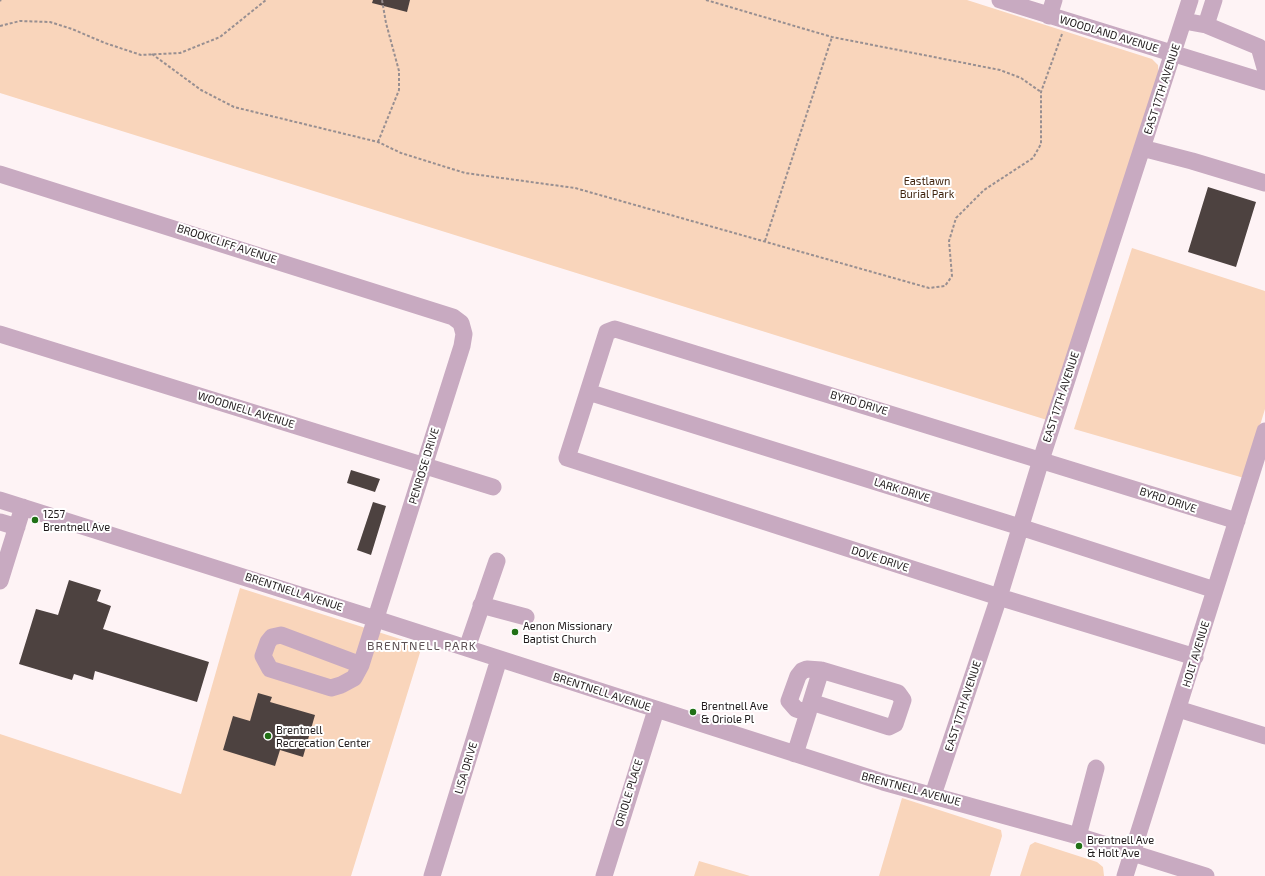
<!DOCTYPE html>
<html>
<head>
<meta charset="utf-8">
<style>
  body { margin:0 }
  canvas { display:block; background:#fef3f5 }
</style>
</head>
<body>
<canvas width="1265" height="876"></canvas>
<script>
const ctx = document.querySelector('canvas').getContext('2d');
ctx.lineJoin = 'round';
function fill(path, color) { ctx.fillStyle = color; ctx.fill(path, 'evenodd'); }
const shape = rows => new Path2D(rows.map(r => 'M' + r).join(''));
function stroke(path, color, width, dash) { ctx.strokeStyle = color; ctx.lineWidth = width; ctx.lineCap = dash ? 'butt' : 'round'; ctx.setLineDash(dash || []); ctx.stroke(path); }
function label(font, color, halo, rows, align = 'center') {
  ctx.font = font + ' "Exo 2",sans-serif'; ctx.lineWidth = 4; ctx.setLineDash([]); ctx.textBaseline = 'middle'; ctx.strokeStyle = halo; ctx.fillStyle = color; for (const [text, x, y, turn = 0] of rows) {
    ctx.save(); ctx.translate(x, y); ctx.rotate((+turn || 0) * Math.PI / 180); ctx.textAlign = isNaN(turn) ? turn : align; if (halo) ctx.strokeText(text, 0, 0); ctx.fillText(text, 0, 0); ctx.restore();
  }
}
fill(shape([
  [0,0,967,0,1152,59,1158,65,1159,81,1047,420,0,93],
  [1132,248,1265,291,1265,409,1244,478,1074,429],
  [240,588,422,646,351,876,0,876,0,734,181,794],
  [902,798,1001,830,1002,836,990,876,879,876],
  [1035,842,1097,862,1103,867,1104,876,1020,876,1030,845],
  [699,861,750,876,694,876]
]), '#f9d5bb');
fill(shape([
  [373,0,410,0,407,12,372,3],
  [1208,187,1256,202,1236,267,1188,252],
  [351,470,380,479,375,492,347,483],
  [373,502,386,506,371,555,357,550],
  [69,580,101,590,97,601,111,606,103,629,209,662,197,702,95,671,93,680,74,674,72,680,19,664,36,609,58,615],
  [258,693,272,697,270,702,315,715,303,757,280,750,275,766,223,750,233,716,250,721]
]), '#4d4240');
stroke(shape([
  [706,0,832,37,1000,70,1021,78,1041,92],
  [0,1,1,0],
  [0,26,20,21,50,22,72,29,105,43,141,55,180,53,220,37,266,0],
  [152,54,201,90,234,107,378,142,401,153,465,173,575,188,929,288,945,286,952,276,949,241,956,218,984,190,1033,158,1041,144,1041,92,1062,34],
  [378,142,399,90,399,71,386,23,382,0],
  [765,241,832,37]
]), '#988f91', 2, [3, 2]);
stroke(shape([
  [1000,0,1265,82],
  [1049,16,1054,0],
  [1184,21,1206,25,1259,47,1265,68],
  [1206,25,1214,0],
  [1142,148,1192,161,1265,183],
  [0,174,453,317,461,323,464,334,462,346,361,665,354,678,341,685,331,688,270,669,263,656,268,642,272,637,281,635,361,665],
  [0,334,493,487],
  [588,392,1020,527,1215,590],
  [0,500,376,619,883,782,1078,836,1206,876],
  [0,522,17,527],
  [0,581,23,507],
  [481,605,526,617],
  [467,648,497,561],
  [1195,657,999,597,567,458,607,332,615,329,1237,521],
  [1178,709,1265,736],
  [808,713,796,709,789,701,798,676,802,671,807,669,821,670],
  [795,754,808,713,811,702,821,670,898,693,903,700,895,724,889,727,811,702],
  [933,795,999,597,1041,460,1190,0],
  [1078,836,1096,768],
  [432,876,499,659],
  [604,876,656,710],
  [1125,876,1265,431]
]), '#c8aac1', 17);
for (const [x, y, r, color] of [
  [35,520,4,"#217016"],
  [515,632,4,"#217016"],
  [693,712,4,"#217016"],
  [268,736,4,"#217016"],
  [1079,846,4,"#217016"]
]) { const dot = new Path2D(); dot.arc(x, y, r, 0, 2 * Math.PI); ctx.fillStyle = color; ctx.fill(dot); stroke(dot, '#fff', 1.5); }
label('11px', '#1f1a1b', '#fff', [
  ["WOODLAND AVENUE",1109,34,17],
  ["EAST 17TH AVENUE",1162,89,-72],
  ["BROOKCLIFF AVENUE",227,244,18],
  ["EAST 17TH AVENUE",1061,397,-72],
  ["BYRD DRIVE",859,403,17],
  ["WOODNELL AVENUE",246,410,17],
  ["PENROSE DRIVE",424,466,-73],
  ["LARK DRIVE",902,490,17],
  ["BYRD DRIVE",1168,500,18],
  ["DOVE DRIVE",880,559,18],
  ["BRENTNELL AVENUE",294,592,18],
  ["HOLT AVENUE",1196,654,-73],
  ["BRENTNELL AVENUE",602,692,18],
  ["EAST 17TH AVENUE",963,706,-72],
  ["LISA DRIVE",466,768,-73],
  ["BRENTNELL AVENUE",911,789,15],
  ["ORIOLE PLACE",629,793,-73]
]);
label('11px', '#40240e', '#fff', [
  ["Eastlawn",927,181],
  ["Burial Park",927,194]
]);
label('11px', '#1f1a1b', '#fff', [
  ["1257",43,514],
  ["Brentnell Ave",43,527],
  ["Aenon Missionary",523,626],
  ["Baptist Church",523,639],
  ["Brentnell Ave",701,706],
  ["& Oriole Pl",701,719],
  ["Brentnell",276,730],
  ["Recrecation Center",276,743],
  ["Brentnell Ave",1087,840],
  ["& Holt Ave",1087,853]
], 'left');
ctx.letterSpacing = '1px';
label('12px', '#5d5154', '#fff', [
  ["BRENTNELL PARK",422,646]
]);
ctx.letterSpacing = '0px';
</script>
</body>
</html>
